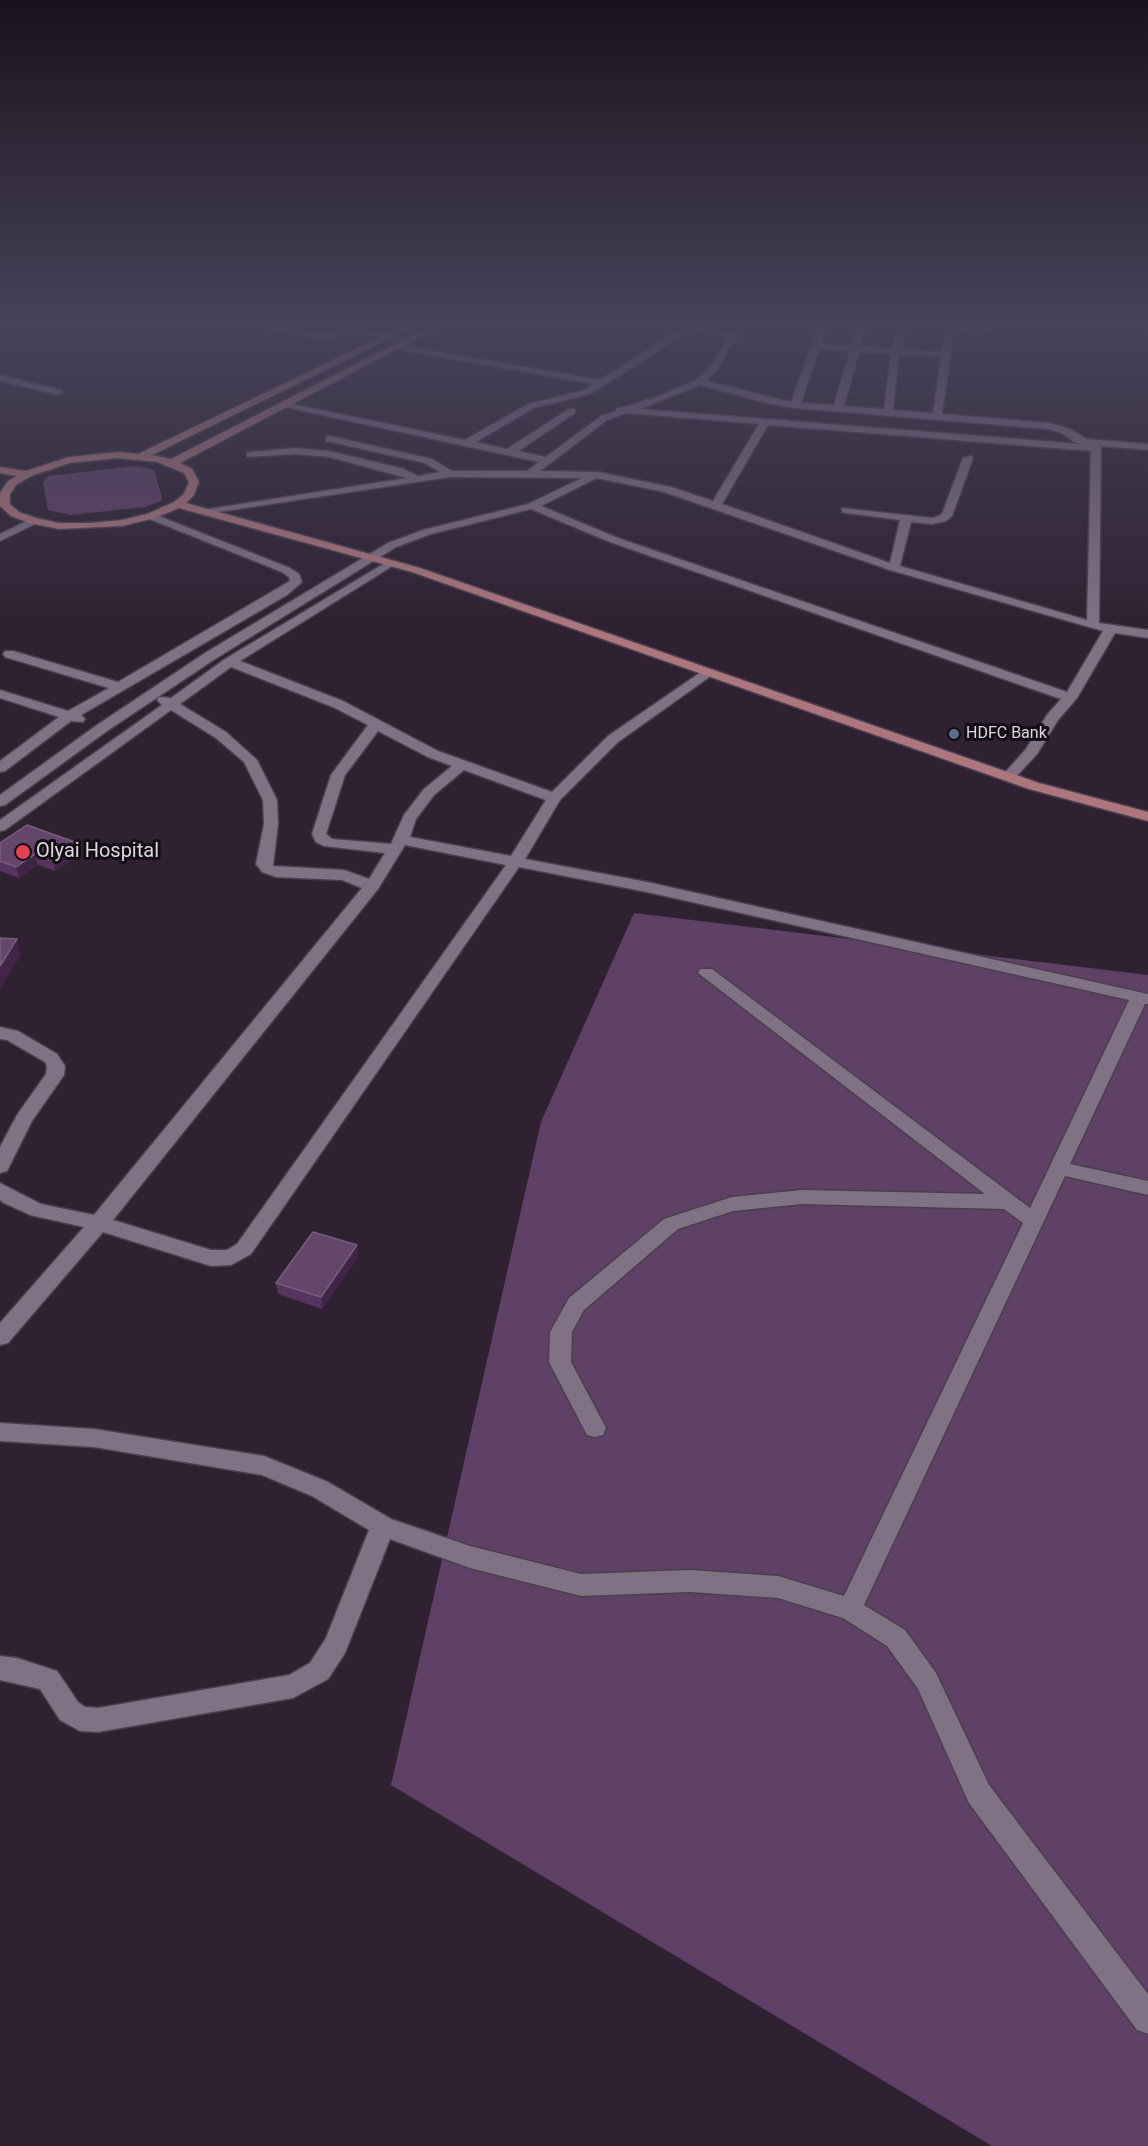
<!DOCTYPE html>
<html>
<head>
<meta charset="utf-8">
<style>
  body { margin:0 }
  canvas { display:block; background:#2f2132 }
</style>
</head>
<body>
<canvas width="1148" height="2146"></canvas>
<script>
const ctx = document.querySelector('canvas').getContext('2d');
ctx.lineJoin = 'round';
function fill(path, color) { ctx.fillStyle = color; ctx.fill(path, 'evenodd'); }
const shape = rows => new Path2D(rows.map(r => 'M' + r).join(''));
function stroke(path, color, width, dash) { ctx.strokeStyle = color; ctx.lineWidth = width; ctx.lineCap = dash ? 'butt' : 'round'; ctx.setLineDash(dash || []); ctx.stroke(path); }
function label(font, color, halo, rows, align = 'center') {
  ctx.font = font + ' Roboto,sans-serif'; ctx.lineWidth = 6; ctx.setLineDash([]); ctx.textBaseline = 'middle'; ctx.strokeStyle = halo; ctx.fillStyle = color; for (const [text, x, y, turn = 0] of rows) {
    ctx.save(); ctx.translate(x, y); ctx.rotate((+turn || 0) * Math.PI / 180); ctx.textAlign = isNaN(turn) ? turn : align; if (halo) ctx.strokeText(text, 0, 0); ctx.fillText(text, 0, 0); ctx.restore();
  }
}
fill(shape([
  [136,466,154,470,162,498,161,501,145,507,71,515,48,510,43,482,48,476],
  [634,913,1148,975,1148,2146,992,2146,391,1785,541,1122]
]), '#5f4066');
const minor = shape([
  [248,324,267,324,320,333,333,332,347,324,357,324,353,328,393,336,389,339,346,332,338,336,320,339,248,324],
  [664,324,683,324,732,333,739,324,748,324,729,348,719,368,706,381,791,402,819,324,827,324,821,344,851,346,858,324,866,324,860,346,892,349,900,324,908,324,901,349,942,352,947,324,983,326,1002,324,984,332,954,331,942,414,1049,423,1070,429,1087,439,1148,444,1148,450,1101,446,1099,623,1148,630,1148,638,1115,633,1077,698,1058,720,1037,754,1013,780,1008,781,1001,777,1026,749,1047,715,1061,699,610,542,531,509,431,534,396,547,215,659,107,731,5,805,0,806,0,795,97,725,205,653,388,543,423,530,528,504,582,478,450,477,205,514,205,510,209,509,407,478,329,457,295,454,247,457,247,453,251,452,295,448,329,451,404,469,418,476,440,472,425,463,326,441,326,437,330,436,432,459,452,471,527,471,539,462,285,407,280,404,282,402,465,440,528,404,584,390,593,384,396,349,393,348,393,344,600,380,681,329,664,324],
  [691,331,728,337,712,365,696,380,664,394,625,407,617,408,616,411,601,416,546,457,518,451,575,413,575,409,569,409,507,449,476,442,534,408,590,394,691,331],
  [819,349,850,351,834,405,801,403,819,349],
  [859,352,891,354,884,409,844,406,859,352],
  [899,354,941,357,933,413,893,410,899,354],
  [700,385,766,403,795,408,1048,429,1062,433,1074,442,1082,444,640,409,700,385],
  [626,413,759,424,713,501,671,487,598,472,540,471,607,420,626,413],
  [768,425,1091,451,1087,620,900,566,911,522,932,524,946,521,952,516,973,458,972,456,963,458,942,514,939,516,932,518,842,508,842,512,846,513,900,520,890,563,722,504,768,425],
  [597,478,664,492,890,570,1103,631,1067,692,618,538,541,506,597,478],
  [0,375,61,390,63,392,58,395,0,381,0,375],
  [151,513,290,568,299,574,302,582,287,595,81,715,85,719,83,722,71,721,5,771,0,772,0,761,59,717,0,698,0,690,68,711,109,688,5,657,3,654,5,651,13,651,118,682,290,581,289,577,282,572,147,518,147,514,151,513],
  [33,518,39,521,37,523,0,541,0,534,33,518],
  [390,560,396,563,394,565,240,661,343,701,438,751,552,792,608,736,704,670,709,669,715,673,618,742,560,800,525,859,647,882,1148,994,1148,1004,1145,1004,1070,1164,1148,1181,1148,1195,1065,1176,864,1605,905,1630,936,1673,989,1785,1148,1994,1148,2034,1137,2030,969,1803,918,1689,887,1646,843,1618,778,1598,690,1592,581,1596,470,1568,390,1539,345,1653,328,1679,293,1698,98,1732,80,1731,60,1720,40,1689,0,1680,0,1656,17,1658,57,1671,78,1702,85,1707,98,1708,289,1675,310,1663,326,1638,369,1530,312,1496,262,1475,94,1447,0,1441,0,1423,94,1429,264,1456,328,1482,391,1519,470,1546,581,1574,690,1570,778,1576,844,1596,1023,1223,1004,1209,802,1204,733,1211,678,1229,584,1310,572,1332,571,1362,606,1428,603,1435,595,1437,587,1435,549,1362,550,1332,569,1298,664,1219,732,1197,802,1190,985,1194,698,973,700,969,712,969,1030,1208,1129,1000,647,892,519,867,251,1254,231,1265,211,1266,103,1232,8,1343,0,1345,0,1323,84,1227,30,1215,4,1203,0,1200,0,1183,41,1204,94,1215,362,888,342,880,276,877,262,872,256,864,264,824,263,800,244,762,216,738,171,710,5,830,0,831,0,820,162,705,157,700,159,697,171,698,225,659,390,560],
  [231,667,333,707,368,725,331,775,312,834,316,842,324,846,385,853,369,879,344,870,273,866,278,824,277,800,257,760,226,732,180,704,231,667],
  [378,731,428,757,452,766,424,789,404,815,391,844,332,839,326,834,345,775,378,731],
  [464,770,546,800,511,856,410,837,416,819,434,795,464,770],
  [405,845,506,865,237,1244,227,1250,211,1250,113,1220,378,889,405,845],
  [0,1027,18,1031,57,1054,65,1066,64,1075,32,1121,7,1171,0,1173,0,1147,17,1115,46,1074,47,1066,45,1062,7,1040,0,1039,0,1027]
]);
const major = shape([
  [408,324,419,324,152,455,171,459,434,324,445,324,180,463,192,469,199,482,194,495,186,503,420,568,1039,783,1148,812,1148,821,1029,789,412,572,179,508,155,518,122,526,59,529,29,523,11,516,0,506,0,493,8,481,17,476,0,473,0,467,26,471,69,457,118,452,138,454,408,324],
  [118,458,157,462,184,473,189,482,184,494,174,502,147,514,122,520,90,523,59,523,36,518,19,512,10,504,10,494,16,485,31,476,70,463,118,458]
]);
stroke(minor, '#4b3f4d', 3);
stroke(major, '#4b3f4d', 3);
fill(minor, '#817185');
fill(major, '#ab767e');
fill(shape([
  [0,843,78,843,80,854,55,871,38,865,19,878,0,871],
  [358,1257,322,1309,278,1294,276,1283]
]), '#56345d');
fill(shape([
  [78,843,80,854,55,871,53,860],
  [35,854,38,865,19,878,16,867],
  [17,939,21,955,0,990,0,966],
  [357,1245,358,1257,322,1309,321,1297]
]), '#402546');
const building = shape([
  [27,825,78,843,53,860,35,854,16,867,0,861,0,843,27,825],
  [0,938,17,939,0,966,0,938],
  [313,1232,357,1245,321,1297,276,1283,313,1232]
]);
fill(building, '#65466b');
stroke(building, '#785c7e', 1.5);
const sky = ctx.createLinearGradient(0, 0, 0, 624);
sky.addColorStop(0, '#1a121c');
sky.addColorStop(0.52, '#47435a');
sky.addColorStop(1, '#47435a00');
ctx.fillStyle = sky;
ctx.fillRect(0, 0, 1148, 624);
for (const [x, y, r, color] of [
  [954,734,6,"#5c6f8a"],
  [23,852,8,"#e0444e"]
]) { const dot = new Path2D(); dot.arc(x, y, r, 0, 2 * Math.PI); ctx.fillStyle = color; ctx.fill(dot); stroke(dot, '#130d15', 2); }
label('16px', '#dfd6e1', '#130d15', [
  ["HDFC Bank",966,734]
], 'left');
label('20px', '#dfd6e1', '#130d15', [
  ["Olyai Hospital",36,852]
], 'left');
</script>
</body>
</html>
